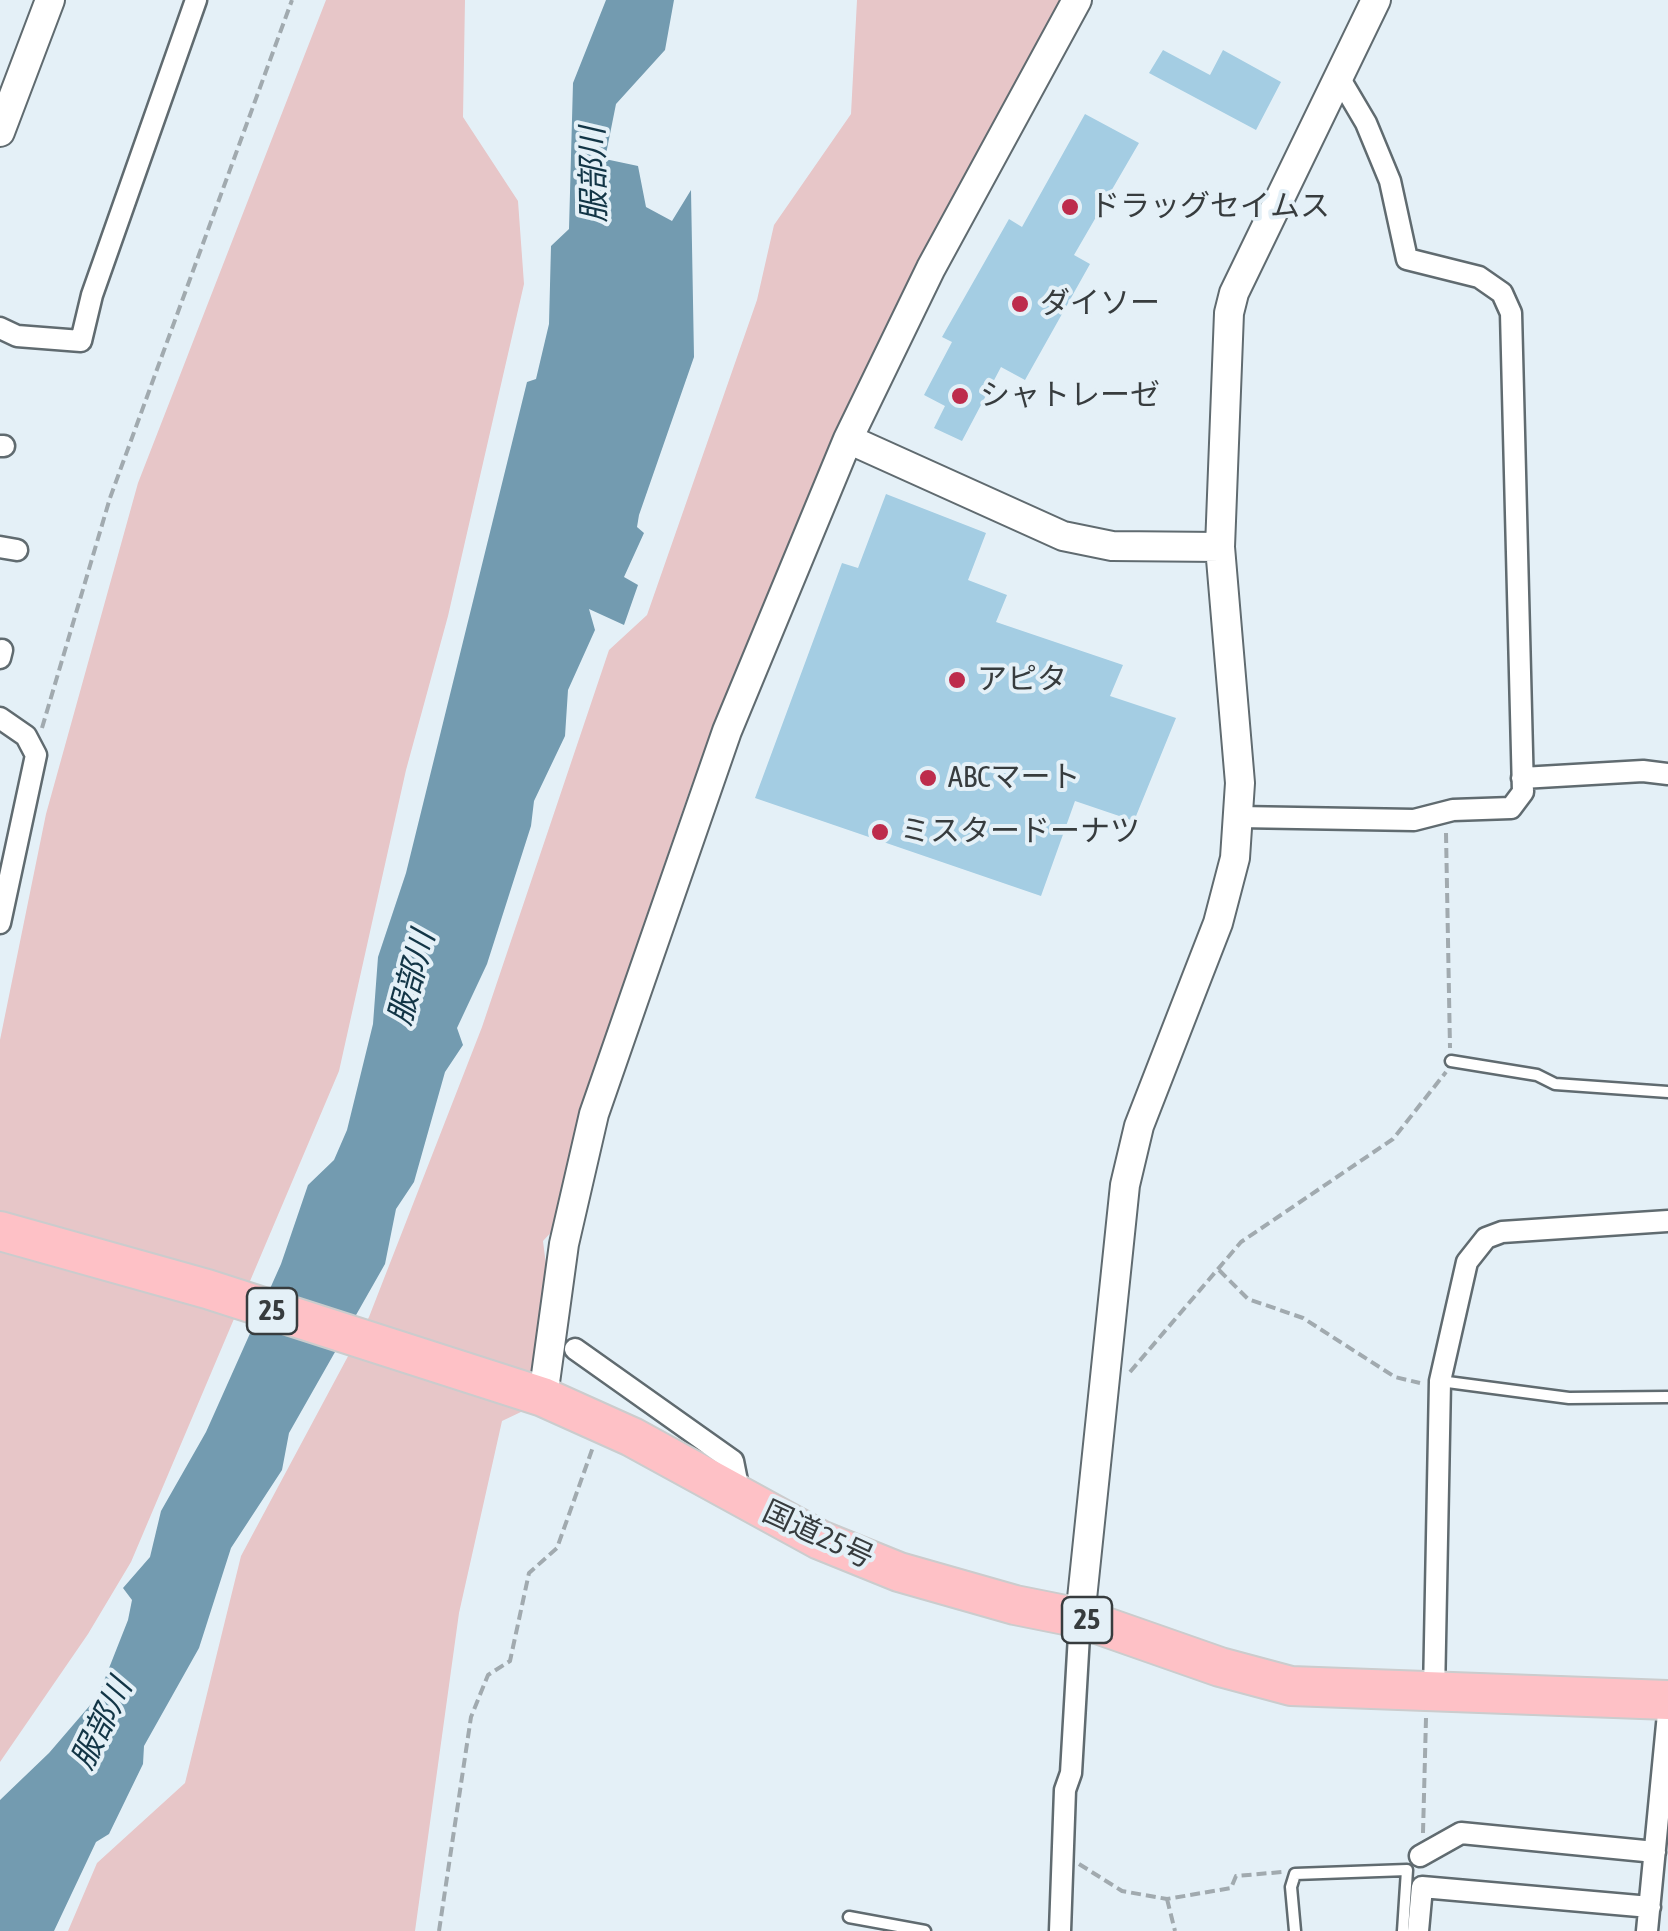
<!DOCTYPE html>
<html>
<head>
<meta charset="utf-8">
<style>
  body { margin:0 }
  canvas { display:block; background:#e4f0f7 }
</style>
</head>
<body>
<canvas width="1668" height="1931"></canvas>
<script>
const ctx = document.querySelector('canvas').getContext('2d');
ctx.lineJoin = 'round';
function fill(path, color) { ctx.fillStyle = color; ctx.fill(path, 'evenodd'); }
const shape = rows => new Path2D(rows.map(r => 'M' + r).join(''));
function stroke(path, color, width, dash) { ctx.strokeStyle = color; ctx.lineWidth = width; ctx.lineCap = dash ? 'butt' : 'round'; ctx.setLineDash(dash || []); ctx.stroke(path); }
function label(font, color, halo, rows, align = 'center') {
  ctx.font = font + ' "Asap Condensed","Noto Sans JP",sans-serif'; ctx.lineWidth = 8; ctx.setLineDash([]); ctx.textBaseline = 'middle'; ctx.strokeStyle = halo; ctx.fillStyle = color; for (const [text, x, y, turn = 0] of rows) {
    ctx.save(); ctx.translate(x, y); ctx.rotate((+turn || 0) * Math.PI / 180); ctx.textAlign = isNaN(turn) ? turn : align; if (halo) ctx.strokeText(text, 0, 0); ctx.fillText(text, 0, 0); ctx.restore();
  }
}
fill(shape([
  [326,0,465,0,463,117,518,201,524,284,448,616,406,770,339,1071,131,1562,88,1634,0,1762,0,1040,46,814,138,483],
  [857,0,1065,0,917,270,833,436,690,789,615,1007,568,1171,557,1226,543,1241,547,1273,534,1375,523,1411,502,1421,459,1613,415,1931,68,1931,97,1863,185,1783,241,1556,369,1317,482,1027,609,650,647,615,757,300,774,225,851,114]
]), '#e7c6c8');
fill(shape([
  [606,0,674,0,665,50,616,104,605,159,638,166,646,207,672,221,691,190,694,357,639,515,637,527,644,533,624,577,638,585,624,625,589,609,595,630,568,690,565,736,534,801,531,826,487,964,457,1028,463,1045,445,1072,414,1182,396,1209,385,1264,289,1433,282,1470,231,1548,199,1648,144,1746,143,1764,109,1834,96,1842,54,1931,0,1931,0,1800,49,1753,98,1696,128,1620,132,1600,123,1588,150,1557,161,1511,206,1432,281,1264,308,1185,334,1160,347,1130,373,1024,378,957,406,873,527,382,536,379,549,324,551,246,569,229,573,83]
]), '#739bb0');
fill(shape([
  [1163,50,1210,75,1223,50,1281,82,1256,130,1149,73],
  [1085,114,1139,143,1074,255,1090,264,1025,380,1001,367,962,441,934,428,945,406,924,395,952,342,942,337,1009,219,1022,227],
  [886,494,986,533,968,580,1007,595,996,622,1123,665,1110,696,1176,718,1134,821,1075,801,1041,896,755,798,842,563,858,568]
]), '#a4cde3');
const lane = shape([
  [1451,1061,1537,1075,1555,1084,1668,1092],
  [1440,1381,1569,1398,1668,1397],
  [849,1917,925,1931],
  [1295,1931,1291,1887,1295,1874,1407,1870,1403,1931]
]);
const street = shape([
  [0,328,17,336,81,341,92,295,196,0],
  [0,446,4,446],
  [0,547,17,550],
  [0,658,2,650],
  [0,718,26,736,36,755,0,923],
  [1522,778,1643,771,1668,774],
  [1239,817,1414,820,1453,810,1511,808,1523,792,1511,313,1502,293,1479,277,1407,259,1390,181,1366,123,1340,79],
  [575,1349,733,1461,737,1481,733,1494],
  [1434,1694,1440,1381,1467,1262,1486,1238,1502,1232,1668,1221],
  [1420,1856,1461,1833,1655,1852],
  [1060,1931,1065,1790,1071,1773,1080,1618],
  [1418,1931,1422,1887,1650,1907],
  [1647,1931,1668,1714]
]);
const secondary = shape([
  [0,132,50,0],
  [848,439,1063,536,1112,546,1220,547],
  [543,1397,564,1244,594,1114,727,731,848,439,931,268,1077,0],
  [1080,1618,1125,1185,1139,1126,1218,923,1235,858,1240,783,1220,547,1229,313,1234,293,1376,0]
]);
const highway = shape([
  [0,1231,207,1289,543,1397,632,1437,820,1540,899,1572,1015,1605,1080,1618,1220,1667,1291,1686,1668,1700]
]);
stroke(lane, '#606b70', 15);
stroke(street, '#606b70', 25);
stroke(secondary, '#606b70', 32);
stroke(highway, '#cbcccd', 42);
stroke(shape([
  [42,728,110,498,292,0],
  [1446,833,1450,1048],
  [1219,1270,1248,1299,1303,1318,1395,1377,1420,1383],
  [1130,1372,1241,1242,1393,1139,1446,1072],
  [1423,1833,1426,1718],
  [1079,1864,1122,1891,1167,1899,1231,1888,1236,1876,1282,1872],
  [1167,1899,1175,1931],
  [439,1931,471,1717,488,1675,510,1661,529,1573,557,1548,593,1447]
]), '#a1aaaf', 4, [10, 5]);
stroke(lane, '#fff', 10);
stroke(street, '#fff', 20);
stroke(secondary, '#fff', 28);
stroke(highway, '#fec1c6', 38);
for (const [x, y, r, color] of [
  [1070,207,10,"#bd2c4c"],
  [1020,304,10,"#bd2c4c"],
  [960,396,10,"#bd2c4c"],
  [957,680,10,"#bd2c4c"],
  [928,778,10,"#bd2c4c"],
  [880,832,10,"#bd2c4c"]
]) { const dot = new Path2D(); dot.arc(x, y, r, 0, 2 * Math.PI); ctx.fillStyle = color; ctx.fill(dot); stroke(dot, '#e4f0f7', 4); }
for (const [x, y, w] of [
  [272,1311,50],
  [1087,1620,50]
]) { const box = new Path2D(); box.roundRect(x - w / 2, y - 23, w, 46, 8); ctx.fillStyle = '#e4f0f7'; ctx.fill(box); stroke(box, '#373c3e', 2.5); }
label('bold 28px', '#373c3e', null, [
  ["25",272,1311],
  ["25",1087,1620]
]);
label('30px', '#373c3e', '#e4f0f7', [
  ["ドラッグセイムス",1090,207],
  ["ダイソー",1040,304],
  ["シャトレーゼ",980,396],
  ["アピタ",977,680],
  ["ABCマート",948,778],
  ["ミスタードーナツ",900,832]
], 'left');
label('30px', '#373c3e', '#e4f0f7', [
  ["国道25号",818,1535,25]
]);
label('italic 32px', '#123546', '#e4f0f7', [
  ["服部川",594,175,-91],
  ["服部川",412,978,-75],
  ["服部川",102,1724,-64]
]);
</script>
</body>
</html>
